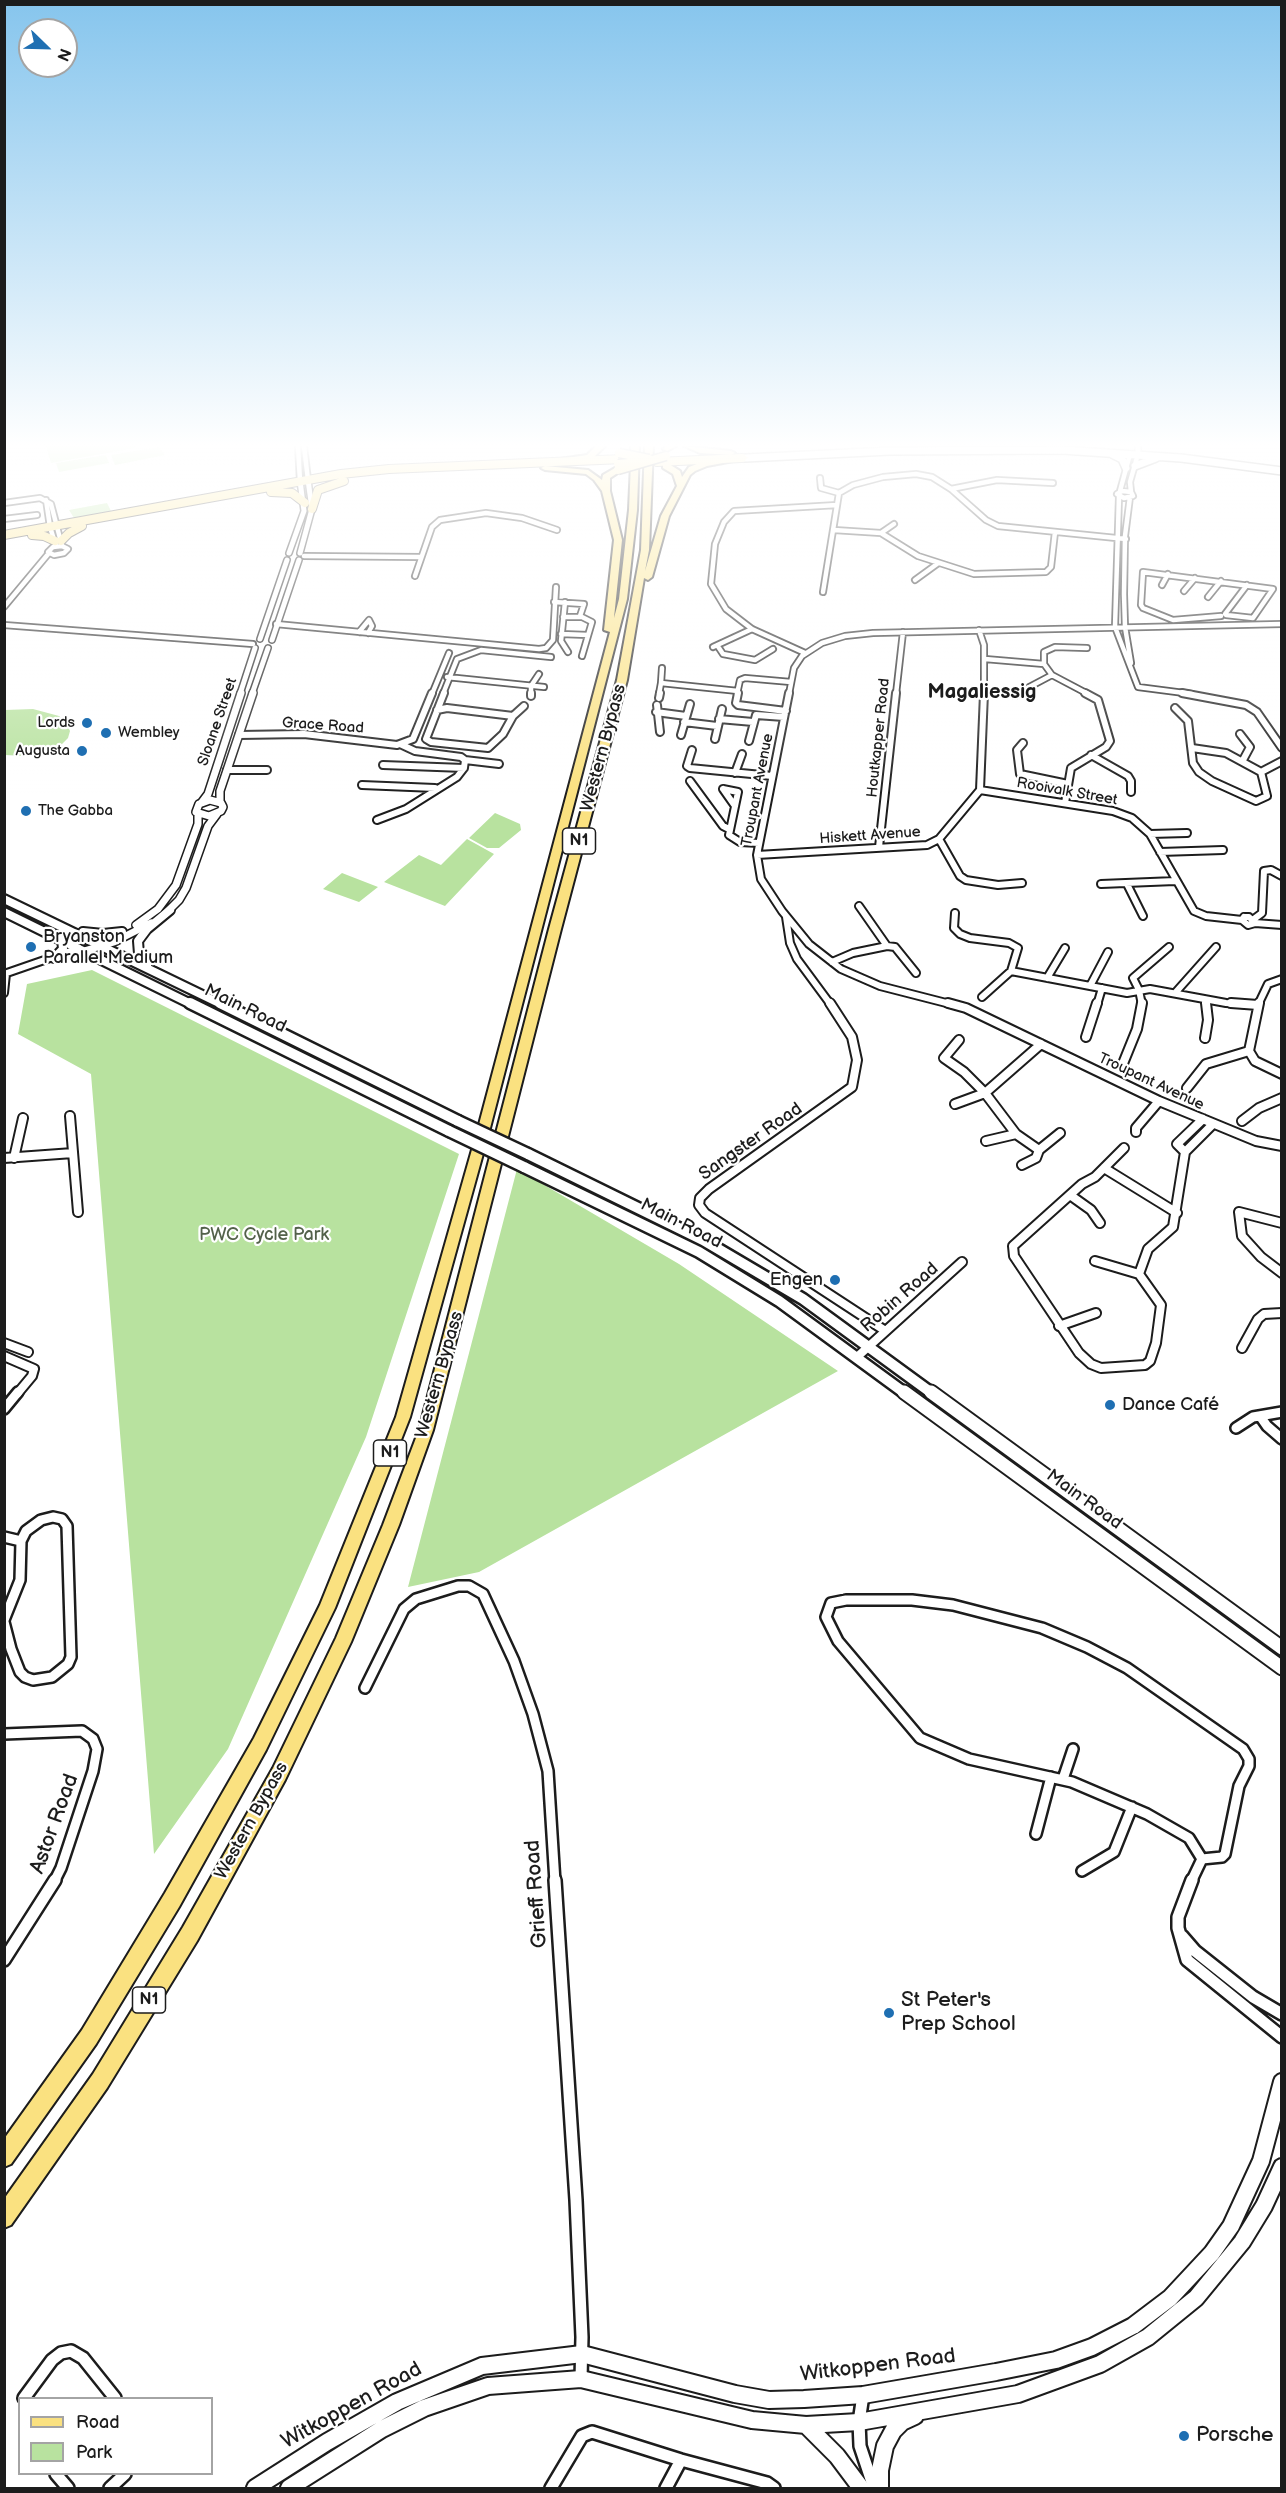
<!DOCTYPE html>
<html>
<head>
<meta charset="utf-8">
<style>
  body { margin:0 }
  #map { position:relative; width:1286px; height:2493px; overflow:hidden; background:#fff; font-family:"Balsamiq Sans",sans-serif }
  canvas { display:block }
  .frame { position:absolute; inset:0; border:6px solid #1c1c1c; pointer-events:none }
  .legend { position:absolute; left:18px; top:2397px; width:195px; height:78px; box-sizing:border-box; background:#fff; border:2px solid #a4a4a4; margin:0; padding:8px 10px; list-style:none; font-size:18px; color:#1c1c1c }
  .legend li { display:flex; align-items:center; gap:12px; height:30px }
  .legend b { width:30px; border:2px solid #a4a4a4 }
  .north { position:absolute; left:18px; top:18px; width:60px; height:60px; box-sizing:border-box; background:#fff; border:2px solid #a4a4a4; border-radius:50%; rotate:113deg; font-size:16px; font-weight:700; line-height:24px; text-align:center; color:#1c1c1c }
  .north::after { content:''; display:block; margin:auto; width:21px; height:27px; background:#1f6fb2; clip-path:polygon(50% 0,100% 100%,50% 72%,0 100%) }
</style>
</head>
<body>
<div id="map">
<canvas width="1286" height="2493"></canvas>
<div class="frame"></div>
<ul class="legend">
<li><b style="height:8px;background:#fae180"></b>Road</li>
<li><b style="height:16px;background:#b8e29f"></b>Park</li>
</ul>
<div class="north">N</div>
</div>
<script>
const ctx = document.querySelector('canvas').getContext('2d');
ctx.lineJoin = 'round';
function fill(path, color) { ctx.fillStyle = color; ctx.fill(path, 'evenodd'); }
const shape = rows => new Path2D(rows.map(r => 'M' + r).join(''));
function stroke(path, color, width, dash) { ctx.strokeStyle = color; ctx.lineWidth = width; ctx.lineCap = dash ? 'butt' : 'round'; ctx.setLineDash(dash || []); ctx.stroke(path); }
function label(font, color, halo, rows, align = 'center') {
  ctx.font = font + ' "Balsamiq Sans",sans-serif'; ctx.lineWidth = 4.5; ctx.setLineDash([]); ctx.textBaseline = 'middle'; ctx.strokeStyle = halo; ctx.fillStyle = color; for (const [text, x, y, turn = 0] of rows) {
    ctx.save(); ctx.translate(x, y); ctx.rotate((+turn || 0) * Math.PI / 180); ctx.textAlign = isNaN(turn) ? turn : align; if (halo) ctx.strokeText(text, 0, 0); ctx.fillText(text, 0, 0); ctx.restore();
  }
}
fill(shape([
  [46,446,135,446,135,448,51,463],
  [159,447,165,455,115,465,111,455],
  [106,455,109,463,59,472,56,463],
  [107,503,111,511,74,518,69,510],
  [33,709,59,716,66,722,70,731,68,738,59,747,49,751,26,756,5,755,5,710],
  [495,813,520,824,521,830,499,848,487,848,469,838],
  [467,839,494,854,445,906,384,882,419,855,441,865],
  [342,873,378,887,359,902,323,889],
  [92,970,459,1154,366,1437,228,1749,154,1854,91,1074,18,1034,27,984],
  [517,1169,679,1264,838,1371,479,1572,408,1587]
]), '#b8e29f');
const minorFar4 = shape([
  [298,446,300,481],
  [304,446,308,480],
  [820,478,821,488,839,493],
  [951,489,997,480,1053,483],
  [1120,491,1130,454],
  [1122,491,1131,492,1133,496,1124,498,1117,494,1122,491],
  [1131,492,1130,482,1138,454],
  [1119,496,1115,627,1138,687,1192,694],
  [1130,497,1125,536,1124,594,1125,627,1131,663],
  [46,500,50,527,56,546],
  [4,503,40,498,51,504,62,546],
  [4,519,37,515],
  [834,530,881,533,918,556,974,574,1046,572,1051,567,1055,532],
  [881,533,894,524],
  [62,546,68,549,64,553,54,555,48,552,53,547,62,546],
  [304,556,421,557],
  [415,576,432,527,440,520,486,513,522,518,557,530],
  [915,580,937,564],
  [1162,585,1168,574],
  [1184,591,1195,578],
  [823,592,839,493,853,485,883,477,916,474,932,477,951,489,986,520,998,526,1126,539],
  [1208,597,1221,581],
  [554,602,584,604,580,616,592,622,582,656],
  [565,602,561,641,568,652],
  [4,607,49,553],
  [1225,614,1247,585],
  [1221,616,1173,620,1143,608,1141,605,1143,572,1273,589,1253,618,1226,615],
  [563,617,581,617],
  [276,624,539,649,546,648,553,640,556,587],
  [4,625,253,644],
  [979,630,984,645,984,694],
  [359,632,369,620,372,626,368,633],
  [561,634,588,635],
  [717,645,723,654,755,660,773,649],
  [713,647,752,629],
  [1087,648,1055,647,1044,652,1044,664,1052,675,1088,694],
  [805,653,752,629,726,609,711,584,715,544,724,522,734,511,837,505],
  [985,659,1044,664],
  [662,668,661,683,738,691],
  [447,677,544,687],
  [432,694,449,653],
  [443,694,457,659,481,650,551,657],
  [531,694,531,686,539,674],
  [659,694,661,683],
  [737,694,740,680,745,678,791,682],
  [789,694,794,668,802,656,822,643,845,636,873,633,1282,624],
  [896,694,903,632],
  [1016,694,1052,675]
]);
const minorFar3 = shape([
  [444,693,426,739,431,742,488,748,503,734,513,716,524,706],
  [531,693,531,696],
  [738,693,736,703,738,705,786,711],
  [789,693,757,855,761,879,782,911,809,944,841,969,880,986,954,1005],
  [1182,693,1246,705,1257,712,1282,748],
  [1015,695,1019,693],
  [659,698,660,693],
  [657,705,660,732],
  [1175,708,1188,721,1193,763,1199,772,1212,781,1256,801,1267,796,1261,772],
  [437,710,447,708,513,716],
  [656,712,686,716],
  [719,719,753,722],
  [684,722,717,726],
  [1240,734,1250,747,1243,760],
  [239,735,304,734,397,745,413,739,432,693],
  [681,735,690,704],
  [715,739,722,709],
  [749,741,756,715,784,717],
  [1023,743,1017,750,1020,774,1068,784],
  [1192,748,1226,753,1261,772],
  [692,750,687,766,690,768,772,776],
  [1091,755,1128,776,1131,781,1131,792],
  [465,760,499,764],
  [383,765,464,768],
  [227,770,267,770],
  [1261,772,1282,761],
  [735,773,742,754],
  [690,781,723,826,729,829],
  [362,785,435,788],
  [723,789,738,792,729,835,740,842,759,843],
  [723,789,735,806],
  [980,790,1113,811,1132,818,1150,834,1194,911,1206,916,1242,920],
  [1065,803,1071,768,1106,747,1110,741,1098,700,1085,693],
  [377,820,406,809,457,777,464,768,465,760,461,757,415,751,400,744],
  [1150,834,1187,833],
  [939,839,960,876,966,880,998,885,1022,883],
  [879,847,896,693],
  [1160,852,1223,850],
  [757,855,927,845,939,839,980,790,984,693],
  [1101,884,1175,881],
  [1127,884,1143,916],
  [859,906,887,946,895,947,916,973],
  [955,913,954,928,960,934,970,938,1009,943,1018,948,1011,971],
  [786,917,790,943,797,959,831,1005],
  [1244,917,1249,917,1255,923,1248,925,1242,920,1244,917],
  [1254,919,1262,913,1264,871,1271,870,1282,876],
  [1255,923,1282,925],
  [832,962,853,953,887,946],
  [4,974,79,948],
  [1047,978,1065,948],
  [1090,986,1108,952],
  [4,993,6,974],
  [1175,993,1216,947],
  [982,997,1011,971,1127,993,1150,989,1226,1003,1255,1005],
  [1206,1000,1206,1005],
  [1097,1005,1102,988],
  [1142,1005,1139,990,1133,978,1169,947],
  [1258,1005,1268,984,1282,979]
]);
const minorFar2 = shape([
  [830,1003,852,1037,857,1060,852,1087,709,1189,700,1198,699,1205,705,1213,884,1330],
  [948,1003,966,1008,1159,1101,1256,1141,1282,1146],
  [1231,1003,1258,1005],
  [1259,1003,1249,1051,1255,1061,1282,1074],
  [1086,1037,1097,1003],
  [1205,1038,1208,1020,1206,1003],
  [959,1040,944,1058,964,1072,985,1093,1016,1134,1039,1150],
  [1122,1066,1137,1029,1142,1003],
  [1187,1088,1206,1064,1249,1051],
  [955,1104,985,1093,1041,1044],
  [70,1116,78,1212],
  [1242,1121,1259,1108,1282,1098],
  [1136,1132,1136,1128,1159,1101],
  [986,1141,1016,1134],
  [1124,1148,1095,1177,1082,1184,1013,1246,1014,1256,1079,1353,1091,1364,1101,1368,1145,1365,1150,1361,1156,1343,1161,1305,1139,1274,1148,1249,1173,1227,1185,1152,1213,1124],
  [1185,1152,1177,1144,1203,1119],
  [4,1158,73,1153],
  [14,1158,23,1118],
  [1022,1165,1036,1158,1039,1150,1060,1133],
  [1104,1168,1177,1213],
  [1070,1195,1091,1210,1100,1223],
  [1282,1223,1239,1212,1242,1236,1261,1257,1282,1273],
  [1095,1261,1139,1274],
  [1059,1326,1096,1313],
  [4,1343,28,1352],
  [1242,1348,1258,1319,1264,1314,1282,1313],
  [4,1356,34,1369,32,1376,17,1394],
  [857,1357,962,1262]
]);
const minorFar1 = shape([
  [4,1409,18,1392],
  [1260,1416,1267,1426,1282,1439],
  [1236,1428,1253,1417,1282,1412],
  [4,1537,21,1541],
  [846,1600,912,1600,953,1605,1042,1628,1087,1647,1127,1668,1243,1749,1249,1759,1249,1766,1239,1786,1225,1854,1222,1857,1202,1859,1189,1838,1147,1814,1072,1782,969,1759,920,1738,838,1641,826,1617,831,1603,846,1600],
  [4,1620,20,1580,21,1541,26,1531,41,1520,53,1517,62,1519,67,1526,71,1657,68,1664,52,1677,33,1680,25,1677,20,1672,11,1649,4,1622],
  [365,1688,404,1609,416,1599,458,1586,469,1586,483,1594,514,1661,533,1714,548,1771,555,1882],
  [4,1734,82,1731,93,1739,97,1749,93,1771,61,1868,54,1882],
  [1063,1779,1073,1749],
  [1036,1834,1051,1777],
  [1082,1871,1114,1852,1132,1807],
  [1191,1882,1202,1859]
]);
const minor = shape([
  [555,1880,576,2200,582,2337,581,2379],
  [1192,1880,1178,1917,1178,1928,1187,1960,1282,2037],
  [1182,1936,1195,1951,1253,1997,1282,2014],
  [4,1960,55,1880],
  [863,2395,859,2422,860,2446,874,2488],
  [24,2398,52,2360,61,2353,71,2351,83,2358,115,2398],
  [56,2474,68,2488],
  [110,2488,125,2474],
  [551,2488,582,2436,592,2432,681,2460,767,2483,774,2488],
  [666,2488,681,2460]
]);
const tertiaryFar1 = shape([
  [1138,446,1138,454],
  [289,553,304,511,300,481],
  [300,553,312,509,308,480],
  [260,639,287,560],
  [272,640,299,560],
  [240,694,255,648],
  [252,694,268,648]
]);
const tertiary = shape([
  [210,800,221,803,223,807,221,811,209,816,196,812,199,804,210,800],
  [202,802,208,794,241,693],
  [220,802,220,791,253,693],
  [165,914,179,900,186,888,208,826,217,814],
  [136,925,158,909,176,885,198,824,198,814],
  [84,951,114,942,151,923]
]);
const secondaryFar4 = shape([
  [1112,454,1122,459,1126,468],
  [745,458,890,451,1062,450,1181,458,1282,471],
  [1135,466,1156,458]
]);
const secondaryFar3 = shape([
  [4,899,223,1005],
  [4,912,193,1005],
  [83,932,103,934,122,932],
  [54,958,63,949,62,939],
  [147,965,139,954,138,941,147,929,170,910]
]);
const secondaryFar2 = shape([
  [190,1003,449,1131],
  [220,1003,458,1121],
  [528,1154,703,1240,803,1299,933,1394],
  [524,1167,699,1252,779,1301,906,1394]
]);
const secondaryFar1 = shape([
  [904,1392,1282,1668],
  [931,1392,1282,1648]
]);
const secondary = shape([
  [806,2425,837,2456,861,2488],
  [255,2488,327,2442,397,2402,482,2366,582,2354,735,2394,769,2400,804,2399,863,2395,996,2372,1056,2360,1092,2347,1133,2326,1170,2298,1212,2253,1231,2226,1261,2161,1282,2082],
  [289,2488,382,2429,424,2408,488,2386,581,2379,752,2420,806,2425,859,2422,1018,2394,1100,2364,1148,2337,1196,2298,1242,2242,1264,2206,1282,2167],
  [880,2488,880,2470,885,2446,893,2431,902,2422,915,2416]
]);
const primary = shape([
  [657,462,742,458],
  [271,492,292,493,305,503],
  [312,509,318,490,344,481],
  [4,535,341,474,389,469,623,459],
  [32,535,44,536,55,541],
  [61,541,69,533,82,526]
]);
const motorway = shape([
  [596,446,605,446,592,459,537,465,533,463,587,455,596,446],
  [631,446,639,446,637,510,627,599,489,1132,410,1417,335,1608,266,1750,179,1907,96,2044,11,2164,4,2167,4,2139,82,2030,165,1893,254,1738,320,1605,396,1417,477,1132,610,632,604,630,614,540,602,491,594,480,586,474,545,470,541,468,545,466,588,470,602,480,603,475,615,468,622,470,610,478,610,491,622,540,614,618,619,599,629,510,631,463,614,459,618,457,631,458,631,446],
  [645,446,653,446,649,550,645,571,661,516,677,486,673,474,663,468,663,464,669,464,680,471,682,477,689,467,702,462,745,456,749,458,707,466,695,471,690,475,669,516,652,577,648,580,644,578,627,680,561,929,433,1430,399,1525,351,1642,285,1780,197,1941,107,2088,11,2225,4,2228,4,2199,93,2074,183,1927,273,1768,336,1638,383,1525,419,1430,549,929,617,680,641,550,645,446],
  [666,446,676,446,667,451,663,449,666,446],
  [684,446,731,451,735,453,731,455,700,453,684,446]
]);
stroke(minorFar4, '#1c1c1c', 8);
stroke(minorFar3, '#1c1c1c', 10);
stroke(minorFar2, '#1c1c1c', 12);
stroke(minorFar1, '#1c1c1c', 14);
stroke(minor, '#1c1c1c', 16);
stroke(tertiaryFar1, '#1c1c1c', 8);
stroke(tertiary, '#1c1c1c', 10);
stroke(secondaryFar4, '#1c1c1c', 10);
stroke(secondaryFar3, '#1c1c1c', 12);
stroke(secondaryFar2, '#1c1c1c', 15);
stroke(secondaryFar1, '#1c1c1c', 17);
stroke(secondary, '#1c1c1c', 20);
stroke(primary, '#1c1c1c', 10);
stroke(motorway, '#1c1c1c', 4);
stroke(minorFar4, '#fff', 4.5);
stroke(minorFar3, '#fff', 6);
stroke(minorFar2, '#fff', 8);
stroke(minorFar1, '#fff', 9);
stroke(minor, '#fff', 11);
stroke(tertiaryFar1, '#fff', 5);
stroke(tertiary, '#fff', 7);
stroke(secondaryFar4, '#fff', 7);
stroke(secondaryFar3, '#fff', 8);
stroke(secondaryFar2, '#fff', 10);
stroke(secondaryFar1, '#fff', 13);
stroke(secondary, '#fff', 16);
stroke(primary, '#fae180', 8);
fill(motorway, '#fae180');
const secondaryBridge = shape([
  [458,1121,528,1154],
  [449,1131,524,1167]
]);
const primaryBridge = shape([
  [618,464,640,462]
]);
const motorwayBridge = shape([
  [619,453,649,459],
  [618,470,666,456]
]);
stroke(secondaryBridge, '#1c1c1c', 15, []);
stroke(primaryBridge, '#1c1c1c', 10, []);
stroke(motorwayBridge, '#1c1c1c', 11, []);
stroke(secondaryBridge, '#fff', 10);
stroke(primaryBridge, '#fae180', 8);
stroke(motorwayBridge, '#fae180', 8);
const sky = ctx.createLinearGradient(0, 0, 0, 795);
sky.addColorStop(0, '#86c5ed');
sky.addColorStop(0.56, '#fff');
sky.addColorStop(1, '#ffffff00');
ctx.fillStyle = sky;
ctx.fillRect(0, 0, 1286, 795);
for (const [x, y, r, color] of [
  [87,723,6,"#1f6fb2"],
  [106,733,6,"#1f6fb2"],
  [82,751,6,"#1f6fb2"],
  [26,811,6,"#1f6fb2"],
  [31,947,6,"#1f6fb2"],
  [835,1280,6,"#1f6fb2"],
  [1110,1405,6,"#1f6fb2"],
  [889,2013,6,"#1f6fb2"],
  [1184,2436,6,"#1f6fb2"]
]) { const dot = new Path2D(); dot.arc(x, y, r, 0, 2 * Math.PI); ctx.fillStyle = color; ctx.fill(dot); stroke(dot, '#fff', 2); }
label('15px', '#1c1c1c', '#fff', [
  ["Sloane Street",218,722,-71],
  ["Grace Road",323,726,4],
  ["Houtkapper Road",879,738,-84],
  ["Troupant Avenue",758,790,-79],
  ["Rooivalk Street",1067,792,10],
  ["Hiskett Avenue",870,836,-4],
  ["Troupant Avenue",1151,1082,25]
]);
label('15px', '#1c1c1c', '#fff', [
  ["Lords",75,723],
  ["Wembley",118,733,"left"],
  ["Augusta",70,751],
  ["The Gabba",38,811,"left"]
], 'right');
for (const [x, y, w] of [
  [579,841,33],
  [390,1453,33],
  [149,2000,33]
]) { const box = new Path2D(); box.roundRect(x - w / 2, y - 13, w, 26, 4.5); ctx.fillStyle = '#fff'; ctx.fill(box); stroke(box, '#1c1c1c', 1.5); }
label('bold 16px', '#1c1c1c', null, [
  ["N1",579,841],
  ["N1",390,1453],
  ["N1",149,2000]
]);
label('18px', '#1c1c1c', '#fff', [
  ["Western Bypass",604,748,-75],
  ["Main Road",245,1009,26],
  ["Sangster Road",751,1142,-35],
  ["Main Road",681,1224,27],
  ["Robin Road",900,1298,-41],
  ["Western Bypass",440,1375,-74],
  ["Main Road",1084,1500,36],
  ["Western Bypass",252,1821,-61]
]);
label('18px', '#1c1c1c', '#fff', [
  ["Bryanston",43,937],
  ["Parallel Medium",43,958],
  ["Engen",823,1280,"right"],
  ["Dance Café",1122,1405]
], 'left');
label('18px', '#53614a', '#fff', [
  ["PWC Cycle Park",264,1235]
]);
label('bold 20px', '#1c1c1c', '#fff', [
  ["Magaliessig",982,693]
]);
label('21px', '#1c1c1c', '#fff', [
  ["Astor Road",55,1824,-70],
  ["Grieff Road",537,1894,-94],
  ["Witkoppen Road",878,2366,-7],
  ["Witkoppen Road",352,2406,-29]
]);
label('21px', '#1c1c1c', '#fff', [
  ["St Peter's",901,2001],
  ["Prep School",901,2025],
  ["Porsche",1196,2436]
], 'left');
</script>
</body>
</html>
